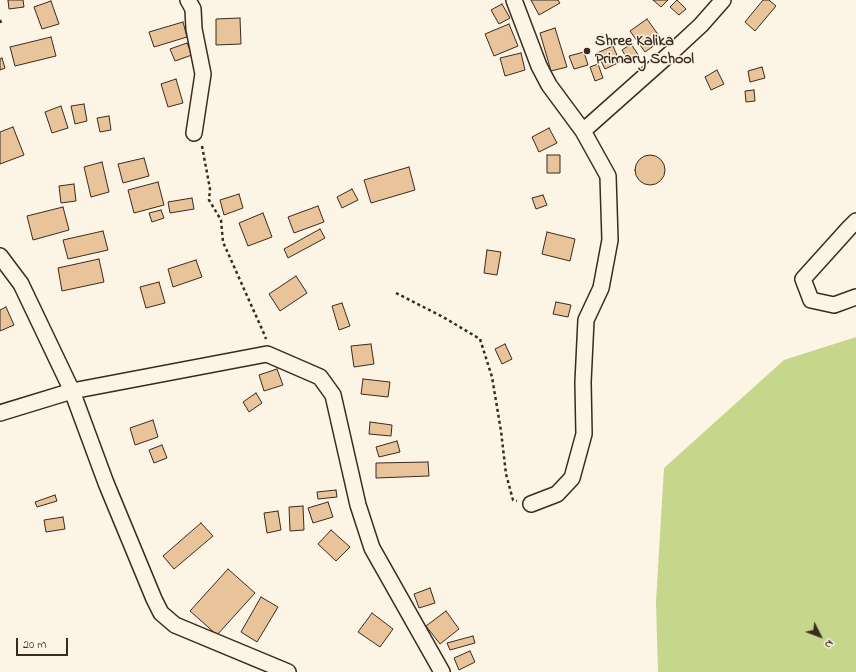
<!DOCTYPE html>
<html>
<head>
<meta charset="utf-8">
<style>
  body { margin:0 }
  #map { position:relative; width:856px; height:672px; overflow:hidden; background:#fcf5e5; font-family:"Indie Flower",sans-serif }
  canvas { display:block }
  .north { position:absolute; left:800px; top:616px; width:40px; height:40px; -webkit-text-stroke:3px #fcf5e5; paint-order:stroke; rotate:132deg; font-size:11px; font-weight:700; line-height:16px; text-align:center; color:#3b2a1e }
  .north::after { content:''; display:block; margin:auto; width:14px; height:18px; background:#3b2a1e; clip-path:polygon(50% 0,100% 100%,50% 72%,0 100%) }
  .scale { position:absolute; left:16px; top:638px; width:52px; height:18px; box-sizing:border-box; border:2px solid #3b2a1e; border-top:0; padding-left:5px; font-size:12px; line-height:14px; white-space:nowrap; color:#3b2a1e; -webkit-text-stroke:3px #fcf5e5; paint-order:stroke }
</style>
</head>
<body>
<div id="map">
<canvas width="856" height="672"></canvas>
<div class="north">N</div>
<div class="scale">20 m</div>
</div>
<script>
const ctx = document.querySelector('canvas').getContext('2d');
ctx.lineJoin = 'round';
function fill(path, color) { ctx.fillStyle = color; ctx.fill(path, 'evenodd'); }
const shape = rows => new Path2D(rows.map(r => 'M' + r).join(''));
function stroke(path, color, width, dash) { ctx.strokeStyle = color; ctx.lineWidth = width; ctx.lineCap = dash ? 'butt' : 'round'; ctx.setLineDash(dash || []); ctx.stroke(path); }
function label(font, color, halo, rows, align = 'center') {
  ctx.font = font + ' "Indie Flower",sans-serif'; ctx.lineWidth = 3; ctx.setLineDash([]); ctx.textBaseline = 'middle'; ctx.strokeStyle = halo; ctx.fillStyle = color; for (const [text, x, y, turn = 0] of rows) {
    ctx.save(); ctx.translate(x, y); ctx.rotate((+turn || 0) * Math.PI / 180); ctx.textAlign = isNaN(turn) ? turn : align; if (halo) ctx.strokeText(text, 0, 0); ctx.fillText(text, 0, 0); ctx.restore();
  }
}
fill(shape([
  [856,337,856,672,658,672,656,602,664,468,784,360]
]), '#c6d68a');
const building = shape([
  [8,0,23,0,24,7,9,9,8,0],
  [531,0,558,0,560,3,539,15,531,0],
  [653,0,668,0,661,7,653,0],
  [677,0,686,9,679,15,670,7,677,0],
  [763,0,769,0,776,6,755,31,745,22,763,0],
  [51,1,59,24,42,29,34,7,51,1],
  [502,4,510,18,499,24,491,10,502,4],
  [240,18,241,44,216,45,216,19,240,18],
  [647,19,662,40,645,52,630,31,647,19],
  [183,22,187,37,154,47,149,32,183,22],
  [509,24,518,46,494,56,485,34,509,24],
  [555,28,567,67,551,71,540,33,555,28],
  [51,37,56,56,15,66,10,47,51,37],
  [187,43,192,55,175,61,170,49,187,43],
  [631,44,639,56,629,62,622,50,631,44],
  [613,46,620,62,605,69,597,53,613,46],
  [584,52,588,65,574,69,569,56,584,52],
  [521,53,525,70,505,76,500,58,521,53],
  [2,58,5,68,0,70,0,59,2,58],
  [598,64,603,78,595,81,590,67,598,64],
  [762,67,765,78,750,82,748,71,762,67],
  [717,70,724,84,711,90,705,77,717,70],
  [176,79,183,103,168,107,161,84,176,79],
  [754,90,755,101,746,102,745,91,754,90],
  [84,104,87,121,75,124,71,106,84,104],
  [61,106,68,128,52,133,45,112,61,106],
  [109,116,111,130,100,132,97,118,109,116],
  [13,127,24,155,0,164,0,132,13,127],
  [549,128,557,143,539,152,532,137,549,128],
  '635 170a15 15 0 1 1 30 0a15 15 0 1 1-30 0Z',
  [547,155,560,155,560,173,547,173,547,155],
  [144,158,149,176,123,183,118,164,144,158],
  [102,162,109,192,91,197,84,167,102,162],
  [409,167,415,190,371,203,364,180,409,167],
  [158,182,164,205,134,213,128,190,158,182],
  [74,184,76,201,61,203,59,186,74,184],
  [352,189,358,200,342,208,337,197,352,189],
  [239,194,243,208,224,215,220,200,239,194],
  [543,195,547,205,536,209,532,198,543,195],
  [192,198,194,209,170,213,168,202,192,198],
  [318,206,324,222,294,233,288,217,318,206],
  [63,207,69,230,33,240,27,216,63,207],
  [161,210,164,218,152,222,149,213,161,210],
  [263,213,272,237,248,246,239,223,263,213],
  [320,229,325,238,288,258,284,249,320,229],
  [103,231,108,250,68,259,63,240,103,231],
  [547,232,575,239,570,261,542,254,547,232],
  [487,250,501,252,497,275,484,273,487,250],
  [99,259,104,282,62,291,58,268,99,259],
  [196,260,202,277,173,287,168,269,196,260],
  [296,276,307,293,280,311,269,294,296,276],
  [159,282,165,303,146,308,140,287,159,282],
  [556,302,571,305,568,317,553,314,556,302],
  [342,303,350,326,339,330,332,306,342,303],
  [6,307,14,325,0,331,0,310,6,307],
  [371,344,374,364,354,367,351,346,371,344],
  [505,344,512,359,502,364,495,349,505,344],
  [277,369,283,385,264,391,259,375,277,369],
  [363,379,390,382,388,397,361,394,363,379],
  [256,393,262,403,249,412,243,402,256,393],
  [153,420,158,437,135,445,130,428,153,420],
  [370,422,392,425,391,436,369,434,370,422],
  [397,441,400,452,379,457,376,447,397,441],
  [162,445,167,458,154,463,149,450,162,445],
  [428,462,429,476,376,478,376,463,428,462],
  [336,490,337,497,318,499,317,492,336,490],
  [55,495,57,501,37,507,35,502,55,495],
  [328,502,333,517,313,523,308,508,328,502],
  [303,506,304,530,290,531,289,507,303,506],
  [278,511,281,530,267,533,264,513,278,511],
  [63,517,65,529,46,532,44,520,63,517],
  [201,523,213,536,174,569,163,556,201,523],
  [331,530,350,547,336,561,318,544,331,530],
  [228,569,255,593,217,635,190,611,228,569],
  [430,588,435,603,419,608,414,594,430,588],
  [261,597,278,607,257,642,241,632,261,597],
  [446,611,459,629,440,644,426,626,446,611],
  [372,613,393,629,380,647,358,632,372,613],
  [473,636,475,643,450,650,447,643,473,636],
  [470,651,475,662,459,670,454,658,470,651]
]);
fill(building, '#e9c39a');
stroke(building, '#3b2a1e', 1);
const minor = shape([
  [188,0,193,9,194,29,203,74,194,133],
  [514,0,539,66,549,85,583,131,608,176,610,240,601,288,586,320,583,382,584,434,572,478,557,494,531,504],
  [583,131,673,51,701,25,723,0],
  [856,221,849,228,803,279,811,300,834,305,856,297],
  [0,256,21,284,72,391,106,483,154,599,161,613,175,625,288,672],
  [0,413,72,391,267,354,320,377,333,395,358,505,372,548,442,672]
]);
stroke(minor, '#3b2a1e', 18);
stroke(shape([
  [0,20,1,23],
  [202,146,210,189,209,200,221,220,223,242,265,336,266,339],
  [396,293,443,317,480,339,492,377,501,431,506,474,513,500,517,501]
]), '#3b2a1e', 2.5, [3, 3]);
stroke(minor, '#fcf5e5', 15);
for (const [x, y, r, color] of [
  [587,51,4,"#3b2a1e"]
]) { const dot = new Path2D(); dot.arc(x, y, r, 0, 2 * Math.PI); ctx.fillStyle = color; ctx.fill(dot); stroke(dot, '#fcf5e5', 1.5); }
label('bold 16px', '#3b2a1e', '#fcf5e5', [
  ["Shree Kalika",595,42],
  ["Primary School",595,60]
], 'left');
</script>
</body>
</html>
